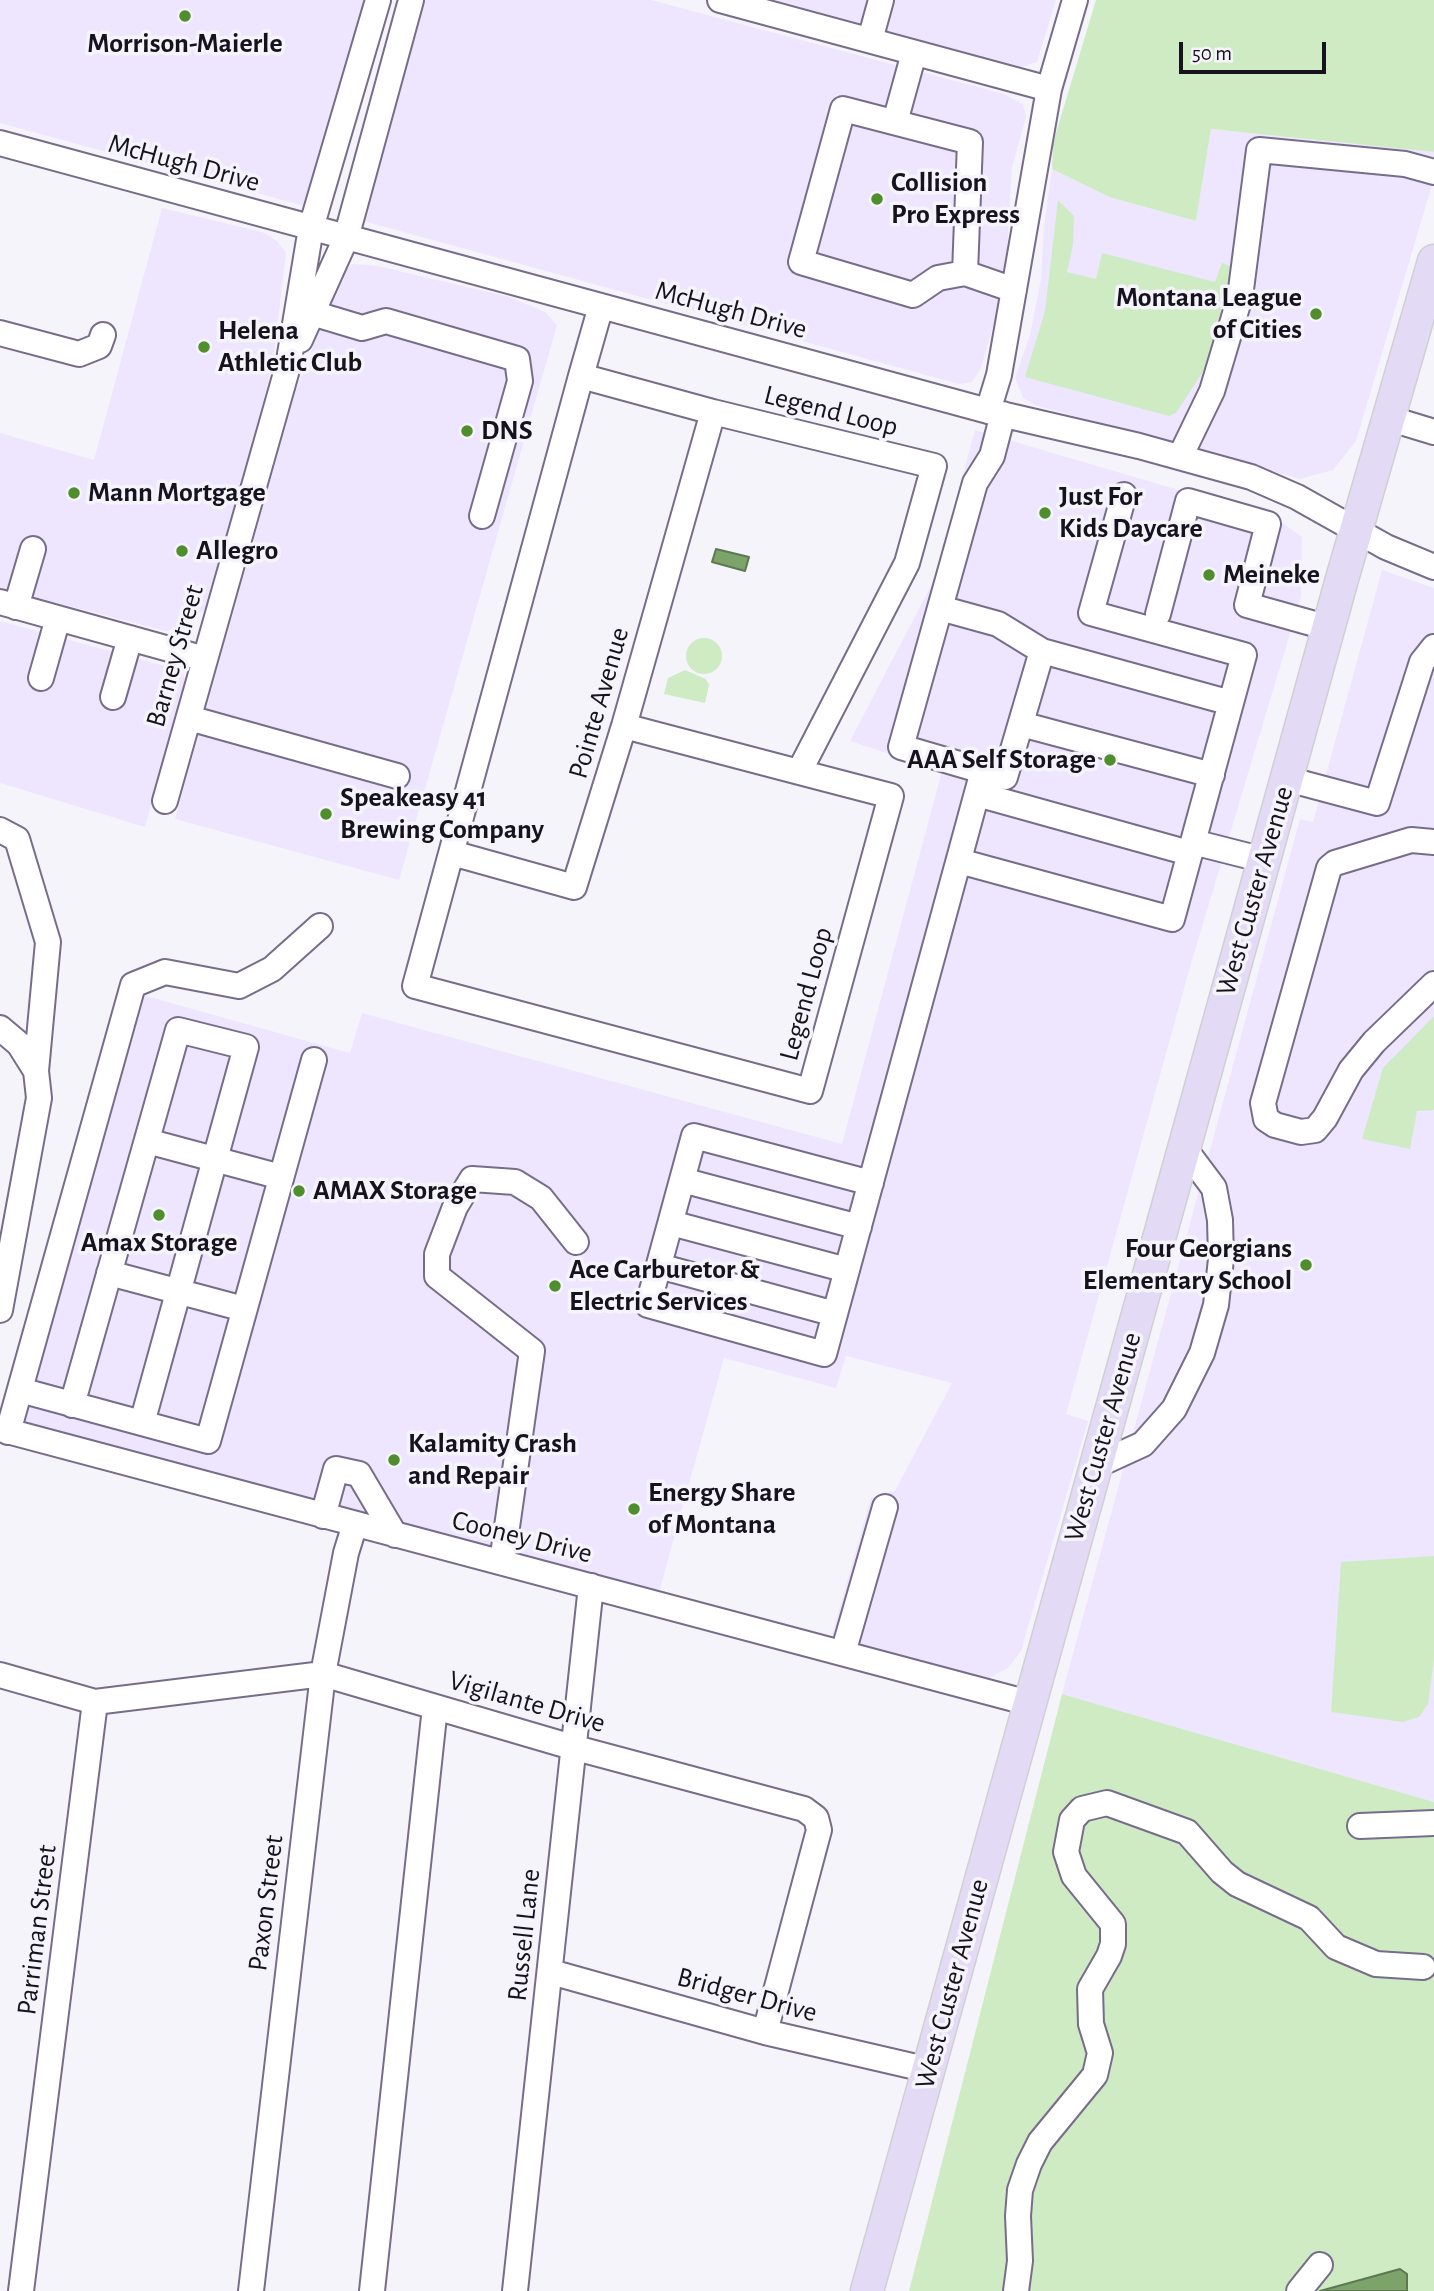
<!DOCTYPE html>
<html>
<head>
<meta charset="utf-8">
<style>
  body { margin:0 }
  #map { position:relative; width:1434px; height:2291px; overflow:hidden; background:#f6f4fb; font-family:"Alegreya Sans",sans-serif }
  canvas { display:block }
  .scale { position:absolute; left:1179px; top:42px; width:147px; height:32px; box-sizing:border-box; border:4px solid #16121e; border-top:0; padding-left:9px; font-size:21px; line-height:24px; white-space:nowrap; color:#16121e; -webkit-text-stroke:5px #f6f4fb; paint-order:stroke }
</style>
</head>
<body>
<div id="map">
<canvas width="1434" height="2291"></canvas>
<div class="scale">50 m</div>
</div>
<script>
const ctx = document.querySelector('canvas').getContext('2d');
ctx.lineJoin = 'round';
function fill(path, color) { ctx.fillStyle = color; ctx.fill(path, 'evenodd'); }
const shape = rows => new Path2D(rows.map(r => 'M' + r).join(''));
function stroke(path, color, width, dash) { ctx.strokeStyle = color; ctx.lineWidth = width; ctx.lineCap = dash ? 'butt' : 'round'; ctx.setLineDash(dash || []); ctx.stroke(path); }
function label(font, color, halo, rows, align = 'center') {
  ctx.font = font + ' "Alegreya Sans",sans-serif'; ctx.lineWidth = 7; ctx.setLineDash([]); ctx.textBaseline = 'middle'; ctx.strokeStyle = halo; ctx.fillStyle = color; for (const [text, x, y, turn = 0] of rows) {
    ctx.save(); ctx.translate(x, y); ctx.rotate((+turn || 0) * Math.PI / 180); ctx.textAlign = isNaN(turn) ? turn : align; if (halo) ctx.strokeText(text, 0, 0); ctx.fillText(text, 0, 0); ctx.restore();
  }
}
fill(shape([
  [0,0,370,0,308,207,0,123],
  [418,0,651,0,1004,94,1023,104,1026,117,1012,167,1005,284,981,368,972,382,959,384,367,222,358,207],
  [774,0,1056,0,1037,62,1021,67],
  [1211,129,1434,152,1434,178,1356,441,1333,470,1300,479,1035,405,1023,398,1015,378,1030,335,1041,279,1044,226,1052,169,1109,197,1196,221],
  [162,208,262,232,277,241,286,253,273,363,209,604,190,624,166,631,0,588,0,433,94,460],
  [352,264,378,266,509,297,545,312,557,325,399,880,175,819,296,390,339,278],
  [975,430,1277,519,1302,537,1301,597,1190,967,1066,1414,1088,1421,1021,1651,1008,1668,987,1679,965,1679,830,1642,871,1498,895,1491,952,1383,846,1356,836,1388,724,1358,658,1596,8,1432,128,991,350,1053,362,1013,842,1144,942,771,850,741,935,578],
  [1382,570,1434,588,1434,1802,1062,1694,1300,819,1313,822],
  [0,621,183,671,185,681,145,827,0,783]
]), '#ede6fe');
fill(shape([
  [1096,0,1434,0,1434,152,1211,129,1196,221,1109,197,1052,169,1053,143],
  [1058,200,1074,216,1073,245,1067,272,1096,279,1102,253,1215,282,1222,263,1233,267,1204,370,1176,413,1169,416,1025,377,1045,311],
  '686 656a18 18 0 1 1 36 0a18 18 0 1 1-36 0Z',
  [685,670,706,679,709,685,705,703,664,694,668,678],
  [1434,1016,1434,1110,1417,1111,1410,1149,1362,1139,1383,1068],
  [1434,1556,1434,1659,1428,1704,1419,1717,1403,1722,1331,1712,1341,1562],
  [1062,1694,1434,1802,1434,2291,909,2291]
]), '#cfebc4');
const water = shape([
  [716,549,749,557,745,571,712,562,716,549],
  [1400,2269,1407,2274,1407,2291,1320,2291,1400,2269]
]);
fill(water, '#7ca36a');
stroke(water, '#5d7853', 2);
const minor = shape([
  [720,0,1049,89],
  [870,40,881,0],
  [895,122,914,53],
  [0,143,988,411,1139,446,1251,477,1297,497,1386,547,1434,567],
  [965,273,938,278,913,295,801,262,843,109,970,142,965,273,1014,290],
  [312,313,362,328,386,321,517,359,520,381,482,516],
  [0,333,79,354,99,346,103,335],
  [300,340,346,238,411,0],
  [581,376,713,412,934,466,907,563,799,772,891,796,810,1091,415,986,581,376,601,306],
  [988,411,999,375,1049,89,1075,0],
  [1388,418,1434,432],
  [1180,457,1212,391,1240,297,1259,150,1405,164,1434,172],
  [0,602,205,659],
  [16,607,33,549],
  [940,608,998,624,1042,651,1005,777,983,771],
  [1158,614,1188,501,1268,524,1247,605,1329,628],
  [1042,651,1231,703],
  [41,678,58,618],
  [113,697,130,638],
  [189,718,397,776],
  [1021,724,1212,775],
  [624,726,799,772],
  [1287,779,1377,803,1422,662,1434,647],
  [977,794,1189,853],
  [165,801,288,366,311,228,378,0],
  [0,830,17,839,48,942,36,1071],
  [1193,842,1264,860],
  [1434,842,1411,840,1335,863,1329,868,1263,1103,1266,1119,1275,1125,1301,1132,1315,1130,1325,1118,1351,1070,1374,1042,1434,984],
  [452,853,574,887,624,726,713,412],
  [959,861,1172,919,1244,655,1091,613,1124,495],
  [0,1028,19,1044,36,1071,39,1098,0,1310],
  [147,1141,281,1177],
  [682,1180,859,1227],
  [871,1183,694,1136,648,1305,824,1354,983,771,901,747,975,483,992,456,1003,414],
  [671,1223,847,1270],
  [659,1266,835,1314],
  [109,1273,244,1309],
  [20,1390,208,1441,314,1060],
  [72,1405,178,1030,246,1047,142,1423],
  [0,1429,1029,1703],
  [8,1432,133,985,165,972,239,986,272,969,320,926],
  [1095,1466,1143,1444,1174,1409,1202,1353,1216,1305,1221,1259,1220,1220,1214,1188,1184,1148],
  [323,1516,336,1469,359,1474,395,1535],
  [502,1562,532,1351,437,1276,437,1254,455,1207,472,1179,515,1182,541,1198,576,1242],
  [843,1653,885,1507],
  [0,1675,95,1702,323,1674,572,1747,804,1809,816,1818,819,1830,765,2032],
  [1360,1826,1434,1823],
  [551,1972,765,2032,929,2070],
  [21,2291,95,1702],
  [251,2291,323,1674,346,1553,355,1524],
  [372,2291,435,1707],
  [515,2291,591,1586],
  [1016,2291,1020,2261,1018,2216,1020,2190,1029,2164,1040,2142,1095,2075,1100,2053,1091,2024,1090,1989,1109,1956,1113,1944,1113,1924,1074,1876,1066,1852,1072,1820,1082,1809,1107,1803,1187,1832,1222,1872,1237,1884,1309,1918,1336,1947,1376,1964,1423,1967],
  [1299,2291,1320,2265]
]);
const major = shape([
  [867,2291,1342,579,1434,261]
]);
stroke(minor, '#776d8a', 28);
stroke(major, '#d0d0d2', 35);
stroke(minor, '#fff', 24);
stroke(major, '#e3daf5', 32);
for (const [x, y, r, color] of [
  [185,16,7,"#508d2d"],
  [877,199,7,"#508d2d"],
  [1316,314,7,"#508d2d"],
  [204,347,7,"#508d2d"],
  [467,431,7,"#508d2d"],
  [74,493,7,"#508d2d"],
  [1045,513,7,"#508d2d"],
  [182,551,7,"#508d2d"],
  [1209,575,7,"#508d2d"],
  [1110,760,7,"#508d2d"],
  [326,814,7,"#508d2d"],
  [299,1191,7,"#508d2d"],
  [159,1215,7,"#508d2d"],
  [1306,1265,7,"#508d2d"],
  [555,1286,7,"#508d2d"],
  [394,1460,7,"#508d2d"],
  [634,1509,7,"#508d2d"]
]) { const dot = new Path2D(); dot.arc(x, y, r, 0, 2 * Math.PI); ctx.fillStyle = color; ctx.fill(dot); stroke(dot, '#f6f4fb', 2.5); }
label('bold 28px', '#16121e', '#f6f4fb', [
  ["Morrison-Maierle",185,44,"center"],
  ["Collision",891,183],
  ["Pro Express",891,215],
  ["Montana League",1302,298,"right"],
  ["of Cities",1302,330,"right"],
  ["Helena",218,331],
  ["Athletic Club",218,363],
  ["DNS",481,431],
  ["Mann Mortgage",88,493],
  ["Just For",1059,497],
  ["Kids Daycare",1059,529],
  ["Allegro",196,551],
  ["Meineke",1223,575],
  ["AAA Self Storage",1096,760,"right"],
  ["Speakeasy 41",340,798],
  ["Brewing Company",340,830],
  ["AMAX Storage",313,1191],
  ["Amax Storage",159,1243,"center"],
  ["Four Georgians",1292,1249,"right"],
  ["Elementary School",1292,1281,"right"],
  ["Ace Carburetor &",569,1270],
  ["Electric Services",569,1302],
  ["Kalamity Crash",408,1444],
  ["and Repair",408,1476],
  ["Energy Share",648,1493],
  ["of Montana",648,1525]
], 'left');
label('28px', '#16121e', '#f6f4fb', [
  ["McHugh Drive",184,163,15],
  ["McHugh Drive",731,310,15],
  ["Legend Loop",831,411,14],
  ["Barney Street",175,656,-74],
  ["Pointe Avenue",599,703,-74],
  ["West Custer Avenue",1255,891,-74],
  ["Legend Loop",806,994,-75],
  ["West Custer Avenue",1103,1437,-74],
  ["Cooney Drive",522,1537,14],
  ["Vigilante Drive",527,1702,16],
  ["Paxon Street",266,1903,-83],
  ["Parriman Street",37,1930,-83],
  ["Russell Lane",524,1935,-84],
  ["West Custer Avenue",952,1984,-75],
  ["Bridger Drive",747,1995,15]
]);
</script>
</body>
</html>
